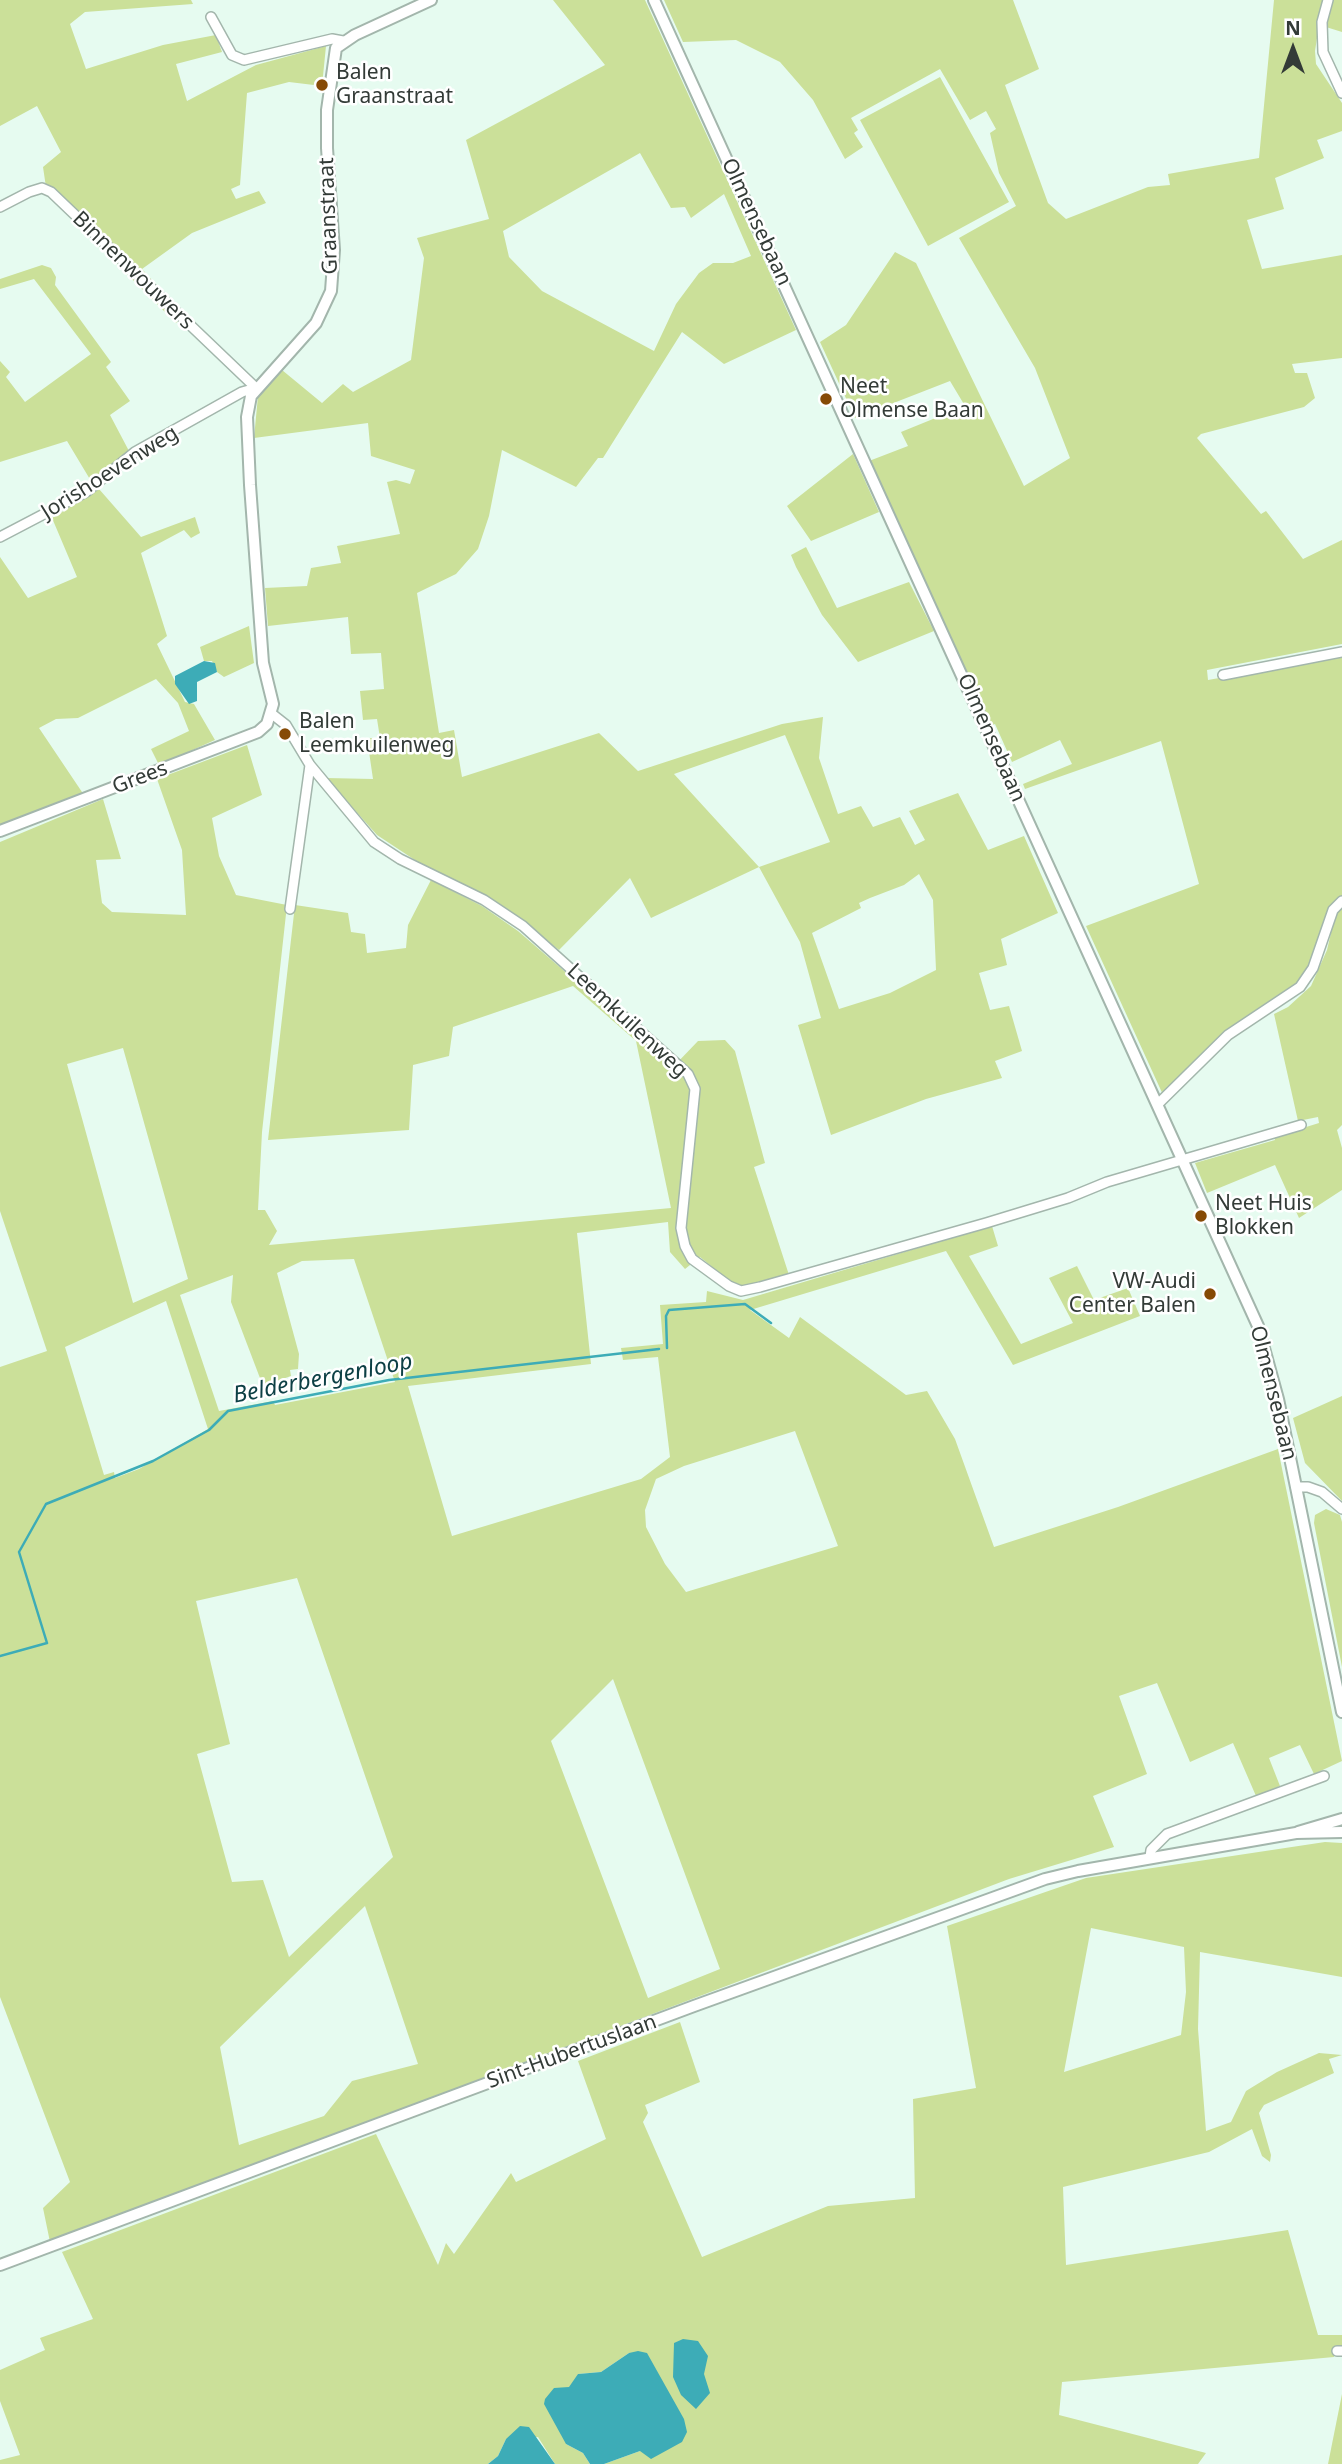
<!DOCTYPE html>
<html>
<head>
<meta charset="utf-8">
<style>
  body { margin:0 }
  #map { position:relative; width:1342px; height:2464px; overflow:hidden; background:#e6fbf0; font-family:"Noto Sans",sans-serif }
  canvas { display:block }
  .north { position:absolute; left:1258px; top:14px; width:70px; height:70px; -webkit-text-stroke:5px #fff; paint-order:stroke; rotate:0deg; font-size:19px; font-weight:700; line-height:28px; text-align:center; color:#333b37 }
  .north::after { content:''; display:block; margin:auto; width:24px; height:32px; background:#333b37; clip-path:polygon(50% 0,100% 100%,50% 72%,0 100%) }
</style>
</head>
<body>
<div id="map">
<canvas width="1342" height="2464"></canvas>
<div class="north">N</div>
</div>
<script>
const ctx = document.querySelector('canvas').getContext('2d');
ctx.lineJoin = 'round';
function fill(path, color) { ctx.fillStyle = color; ctx.fill(path, 'evenodd'); }
const shape = rows => new Path2D(rows.map(r => 'M' + r).join(''));
function stroke(path, color, width, dash) { ctx.strokeStyle = color; ctx.lineWidth = width; ctx.lineCap = dash ? 'butt' : 'round'; ctx.setLineDash(dash || []); ctx.stroke(path); }
function label(font, color, halo, rows, align = 'center') {
  ctx.font = font + ' "Noto Sans",sans-serif'; ctx.lineWidth = 5; ctx.setLineDash([]); ctx.textBaseline = 'middle'; ctx.strokeStyle = halo; ctx.fillStyle = color; for (const [text, x, y, turn = 0] of rows) {
    ctx.save(); ctx.translate(x, y); ctx.rotate((+turn || 0) * Math.PI / 180); ctx.textAlign = isNaN(turn) ? turn : align; if (halo) ctx.strokeText(text, 0, 0); ctx.fillText(text, 0, 0); ctx.restore();
  }
}
fill(shape([
  [0,0,191,0,193,4,85,12,70,24,86,69,163,45,216,35,222,52,176,64,187,101,256,65,326,46,322,86,289,82,247,93,240,185,231,189,236,199,259,191,266,203,192,233,142,269,184,315,176,323,47,194,43,167,61,152,37,106,0,126],
  [553,0,645,0,796,330,724,364,682,332,603,458,598,458,576,487,502,450,489,516,478,549,456,574,417,593,439,733,454,730,462,777,599,733,638,771,782,724,823,717,819,758,838,814,861,806,873,827,900,817,915,845,925,840,909,811,958,793,988,850,1024,836,1058,913,1001,939,1007,965,979,973,990,1010,1009,1006,1022,1051,995,1061,1002,1078,926,1099,831,1135,798,1025,821,1018,800,942,759,867,651,918,630,878,559,950,517,917,427,868,377,835,326,778,373,779,367,738,380,738,377,719,363,720,360,691,384,689,381,653,351,654,348,617,268,626,265,588,307,586,311,568,341,563,337,546,400,534,387,482,396,480,410,484,415,470,371,456,368,423,254,438,258,396,282,370,322,403,343,384,353,392,411,360,424,258,417,238,489,219,466,140,605,65],
  [640,153,671,208,685,207,691,218,724,194,751,256,733,263,713,263,699,273,676,304,654,351,542,291,509,257,503,231],
  [785,735,830,842,759,867,674,774],
  [919,874,933,900,936,970,890,993,839,1009,812,933,861,908,859,903,870,898,904,885],
  [664,0,1013,0,1039,69,1005,85,1048,203,1066,219,1148,187,1170,185,1168,174,1259,158,1274,0,1323,0,1315,51,1316,64,1342,103,1342,131,1317,140,1324,158,1275,178,1284,209,1247,220,1262,269,1342,255,1342,358,1292,364,1295,373,1307,373,1315,398,1304,407,1201,434,1197,438,1261,514,1266,511,1303,559,1342,540,1342,644,1207,670,1208,680,1342,656,1342,1125,1337,1130,1342,1148,1342,1190,1299,1218,1275,1165,1207,1193,1195,1163,1275,1140,1274,1137,1319,1123,1318,1117,1298,1121,1274,1014,1288,1007,1311,986,1327,950,1334,920,1299,984,1239,1024,1164,1097,1086,926,1199,884,1161,741,1025,789,1023,784,1072,764,1060,740,1012,762,995,724,990,726,869,461,908,446,901,432,965,406,950,381,855,418,820,342,846,325,895,252,916,263,1024,486,1070,458,1035,368,959,238,1016,206,999,173,990,133,996,129,986,111,970,120,940,69,851,118,858,130,854,133,863,147,845,159,813,100,780,62,736,40,683,42],
  [1332,0,1342,0,1342,32,1326,27],
  [940,77,1009,202,928,246,860,120],
  [42,265,51,268,56,277,55,285,111,362,106,367,130,401,110,415,129,451,91,481,67,441,0,462,0,361,10,372,6,377,25,402,91,354,34,279,0,289,0,279],
  [853,454,879,512,811,541,787,506],
  [99,489,141,537,195,517,200,533,191,538,184,530,141,553,167,636,157,644,185,702,194,704,215,740,159,765,151,749,189,731,178,703,156,679,78,718,56,719,39,728,84,795,0,827,0,557,28,598,77,577,52,518],
  [806,547,837,608,909,582,934,631,858,662,822,615,796,567,791,555],
  [249,626,254,663,224,677,217,672,212,661,204,661,200,647],
  [247,745,262,795,212,818,219,856,236,895,287,905,262,1132,258,1210,265,1210,277,1231,269,1245,671,1208,636,1041,573,986,453,1027,449,1056,413,1065,409,1130,268,1140,295,905,348,913,351,932,365,934,367,953,406,948,408,925,431,880,482,906,518,931,674,1066,698,1041,725,1040,735,1051,765,1163,754,1167,789,1275,750,1286,740,1286,727,1279,700,1257,685,1269,670,1252,668,1222,577,1233,591,1364,408,1386,452,1536,641,1479,670,1457,658,1357,623,1360,621,1348,663,1344,660,1305,706,1302,707,1291,743,1300,992,1226,998,1246,969,1256,1021,1344,1073,1323,1049,1278,1077,1266,1094,1300,1128,1288,1140,1316,1013,1365,946,1251,750,1310,789,1338,800,1317,906,1395,927,1391,955,1439,994,1547,1118,1507,1278,1449,1342,1761,1314,1774,1300,1745,1269,1758,1280,1786,1256,1796,1233,1743,1190,1762,1157,1683,1119,1696,1147,1774,1093,1796,1114,1847,1009,1879,50,2242,43,2208,70,2182,0,1997,0,1367,47,1351,0,1211,0,842,103,799,121,859,96,860,102,903,112,912,186,915,182,850,157,779],
  [123,1048,188,1279,133,1303,67,1064],
  [354,1259,395,1382,275,1405,273,1401,219,1411,180,1295,233,1275,231,1302,263,1386,291,1376,290,1370,298,1369,299,1354,277,1273,302,1261],
  [166,1301,208,1429,139,1469,115,1478,114,1472,104,1475,65,1347],
  [795,1431,838,1546,686,1592,665,1564,646,1527,645,1510,656,1479,684,1466],
  [297,1578,393,1857,289,1957,263,1880,232,1882,197,1754,230,1744,196,1601],
  [613,1679,720,1969,648,1998,551,1741],
  [365,1906,418,2064,352,2081,324,2116,239,2145,220,2047],
  [1342,1396,1342,1501,1305,1463,1293,1418],
  [1326,1509,1340,1515,1342,1522,1342,1667,1314,1523,1315,1515],
  [1325,1842,1342,1843,1342,1977,1200,1952,1198,2029,1206,2131,1231,2122,1246,2091,1277,2072,1319,2053,1342,2055,1329,2059,1334,2073,1264,2105,1259,2113,1271,2155,1270,2162,1262,2156,1252,2129,1209,2152,1063,2187,1066,2265,1288,2230,1318,2335,1342,2335,1342,2346,1335,2347,1334,2357,1062,2382,1059,2415,1206,2453,1198,2464,604,2464,640,2451,629,2353,601,2372,578,2374,566,2444,583,2453,590,2464,555,2464,538,2437,506,2439,498,2456,488,2464,0,2464,0,2460,20,2455,0,2401,0,2370,45,2350,40,2338,93,2319,62,2252,376,2134,438,2265,446,2243,454,2254,511,2173,516,2182,606,2139,578,2061,680,2022,700,2082,645,2105,648,2113,643,2122,702,2257,828,2206,915,2198,913,2099,976,2088,947,1926,1086,1878],
  [1091,1928,1184,1947,1186,1992,1181,2035,1064,2072],
  [1342,2394,1342,2464,1328,2464]
]), '#cbe099');
fill(shape([
  [204,661,215,663,217,672,197,682,197,701,189,704,175,684,175,676],
  [683,2339,698,2341,708,2356,704,2374,710,2393,696,2409,681,2395,673,2377,674,2343],
  [638,2351,647,2353,684,2419,687,2432,682,2442,651,2459,640,2451,604,2464,590,2464,583,2453,566,2444,544,2404,545,2399,554,2388,569,2387,578,2374,601,2372,629,2353],
  [520,2426,529,2427,555,2464,488,2464,498,2456,506,2439]
]), '#3dacb7');
stroke(shape([
  [667,1348,666,1316,669,1310,745,1304,771,1323],
  [0,1656,47,1643,19,1552,46,1504,153,1461,209,1430,228,1411,389,1380,659,1349]
]), '#3dacb7', 2.5);
const minor = shape([
  [1328,0,1322,22,1323,52,1342,93],
  [211,17,232,55,244,60,332,39,343,41],
  [0,207,29,192,42,188,51,192,256,388],
  [0,537,86,492,135,452,242,392,256,388],
  [1223,675,1342,652],
  [272,714,286,725,310,765,374,842,400,859,484,900,523,926,688,1074,695,1089,681,1228,685,1246,692,1259,729,1286,741,1291,760,1287,986,1223,1068,1198,1107,1182,1301,1125],
  [290,909,310,765],
  [1158,1104,1228,1035,1300,987,1313,968,1333,910,1342,901],
  [1296,1487,1308,1487,1322,1492,1342,1509],
  [1150,1857,1151,1850,1167,1834,1324,1776],
  [1337,2351,1342,2351]
]);
const tertiary = shape([
  [654,0,1258,1326,1278,1399,1342,1712],
  [0,831,258,732,267,724,273,704,263,663,250,485,247,417,251,396,316,323,331,291,334,250,327,148,327,110,336,48,355,35,431,0],
  [1298,1832,1342,1819],
  [0,2265,694,2006,1045,1879,1078,1871,1296,1833,1342,1832]
]);
stroke(minor, '#a3b6ac', 12);
stroke(tertiary, '#a3b6ac', 14);
stroke(minor, '#fff', 9);
stroke(tertiary, '#fff', 10);
for (const [x, y, r, color] of [
  [322,85,7,"#864a05"],
  [826,399,7,"#864a05"],
  [285,734,7,"#864a05"],
  [1201,1216,7,"#864a05"],
  [1210,1294,7,"#864a05"]
]) { const dot = new Path2D(); dot.arc(x, y, r, 0, 2 * Math.PI); ctx.fillStyle = color; ctx.fill(dot); stroke(dot, '#fff', 2.5); }
label('21px', '#333b37', '#fff', [
  ["Balen",336,73],
  ["Graanstraat",336,97],
  ["Neet",840,387],
  ["Olmense Baan",840,411],
  ["Balen",299,722],
  ["Leemkuilenweg",299,746],
  ["Neet Huis",1215,1204],
  ["Blokken",1215,1228],
  ["VW-Audi",1196,1282,"right"],
  ["Center Balen",1196,1306,"right"]
], 'left');
label('21px', '#333b37', '#fff', [
  ["Graanstraat",329,216,-92],
  ["Olmensebaan",756,222,65],
  ["Binnenwouwers",133,271,44],
  ["Jorishoevenweg",110,473,-32],
  ["Olmensebaan",991,738,66],
  ["Grees",140,778,-21],
  ["Leemkuilenweg",627,1021,43],
  ["Olmensebaan",1273,1393,76],
  ["Sint-Hubertuslaan",572,2052,-20]
]);
label('italic 23px', '#0d4045', '#fff', [
  ["Belderbergenloop",323,1379,-11]
]);
</script>
</body>
</html>
